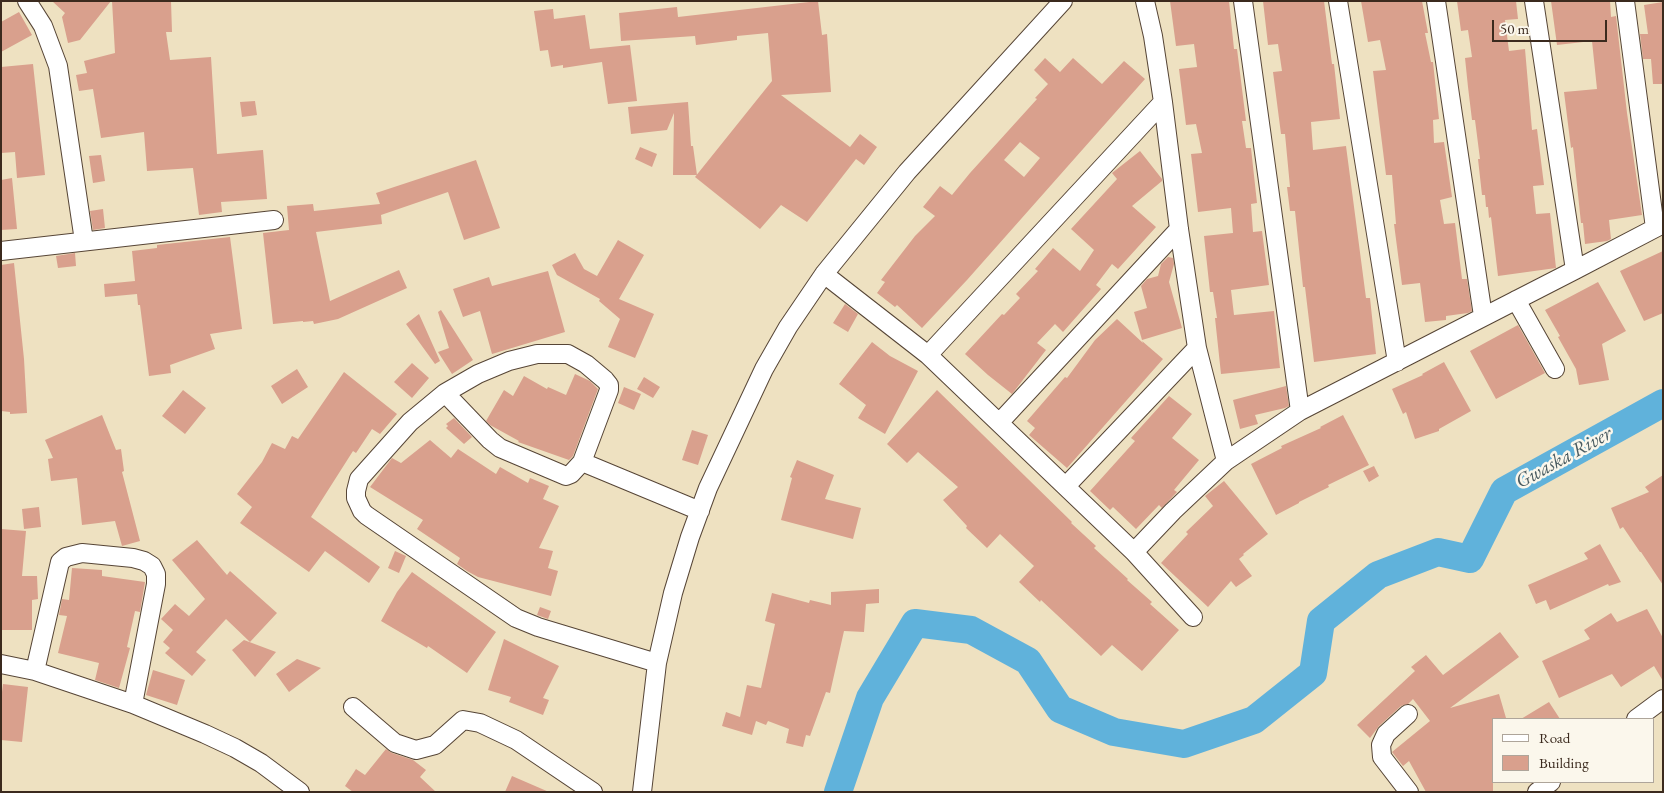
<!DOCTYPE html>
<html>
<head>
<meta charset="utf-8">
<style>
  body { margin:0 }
  #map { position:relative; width:1664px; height:793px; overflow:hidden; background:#eee1c1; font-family:"EB Garamond",serif }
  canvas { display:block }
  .frame { position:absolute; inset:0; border:2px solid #3b2a1e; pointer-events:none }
  .legend { position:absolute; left:1492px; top:718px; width:162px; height:65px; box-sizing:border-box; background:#fbf7ec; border:1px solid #aea59a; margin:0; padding:6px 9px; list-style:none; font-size:15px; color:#3b2a1e }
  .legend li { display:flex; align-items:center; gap:10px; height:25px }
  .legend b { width:25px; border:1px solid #aea59a }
  .scale { position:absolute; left:1492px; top:20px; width:115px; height:22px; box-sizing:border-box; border:2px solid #3b2a1e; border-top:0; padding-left:6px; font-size:15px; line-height:18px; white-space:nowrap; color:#3b2a1e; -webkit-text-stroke:4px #fbf7ec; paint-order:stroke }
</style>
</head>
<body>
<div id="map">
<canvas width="1664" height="793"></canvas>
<div class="frame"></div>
<ul class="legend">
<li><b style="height:6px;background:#fff"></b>Road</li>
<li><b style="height:14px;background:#d9a08d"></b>Building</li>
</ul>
<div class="scale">50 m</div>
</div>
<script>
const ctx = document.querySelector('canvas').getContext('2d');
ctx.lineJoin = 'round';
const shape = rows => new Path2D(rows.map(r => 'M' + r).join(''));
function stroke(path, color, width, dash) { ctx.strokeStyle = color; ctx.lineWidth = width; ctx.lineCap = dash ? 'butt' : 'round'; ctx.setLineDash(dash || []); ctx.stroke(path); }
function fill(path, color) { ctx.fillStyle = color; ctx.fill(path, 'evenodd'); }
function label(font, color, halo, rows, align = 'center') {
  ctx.font = font + ' "EB Garamond",serif'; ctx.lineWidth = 5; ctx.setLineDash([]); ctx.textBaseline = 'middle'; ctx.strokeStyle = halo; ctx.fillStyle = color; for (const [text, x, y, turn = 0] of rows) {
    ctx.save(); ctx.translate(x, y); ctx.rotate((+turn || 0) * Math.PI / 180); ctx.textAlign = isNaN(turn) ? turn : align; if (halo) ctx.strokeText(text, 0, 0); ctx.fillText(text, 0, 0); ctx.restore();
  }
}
stroke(shape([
  [838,792,870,698,915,623,971,630,1028,661,1060,709,1114,732,1184,744,1254,720,1313,673,1321,621,1378,575,1438,552,1470,559,1504,491,1663,403]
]), '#60b2db', 28);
fill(shape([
  [52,1,111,1,80,40,68,43,62,17,65,13],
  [112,1,171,1,172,32,166,32,170,60,211,57,217,154,263,150,267,199,221,202,222,212,199,215,193,168,147,171,144,132,101,138,93,89,79,91,76,75,87,73,84,61,115,53],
  [818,1,822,35,827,34,831,92,781,95,850,147,860,134,877,147,864,165,856,159,807,222,781,205,760,229,695,177,772,81,768,33,737,36,737,40,696,45,695,36,621,41,619,13,677,7,678,17],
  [1170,1,1229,1,1234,49,1237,49,1246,121,1242,121,1246,148,1251,148,1257,203,1251,204,1253,232,1262,231,1269,285,1231,290,1234,315,1274,311,1280,368,1221,374,1215,318,1217,318,1213,292,1210,292,1204,236,1233,233,1231,208,1198,212,1191,154,1202,153,1196,124,1186,125,1179,69,1197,67,1194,44,1176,46],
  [1263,1,1324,1,1332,64,1334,64,1340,119,1311,122,1313,150,1346,146,1366,298,1370,298,1376,354,1314,362,1305,287,1303,287,1295,211,1290,211,1287,187,1290,187,1285,134,1281,134,1273,72,1282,71,1278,44,1268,45],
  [1361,1,1422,1,1428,33,1425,33,1431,62,1433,62,1439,119,1433,120,1434,143,1444,142,1452,197,1440,200,1444,224,1455,223,1462,279,1467,279,1472,311,1468,313,1446,316,1446,320,1425,322,1420,283,1402,285,1394,224,1396,224,1392,175,1386,175,1373,71,1386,70,1380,40,1368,42],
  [1457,1,1516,1,1518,19,1505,20,1509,51,1525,49,1532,130,1537,129,1544,185,1533,186,1536,214,1550,213,1556,268,1498,276,1491,217,1489,218,1488,207,1486,207,1485,195,1482,195,1478,159,1480,159,1475,120,1472,120,1468,87,1465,58,1472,57,1468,30,1461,31],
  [1551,1,1610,1,1611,17,1616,16,1627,113,1642,215,1609,220,1611,239,1607,241,1585,244,1583,223,1581,223,1573,147,1571,148,1564,92,1597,89,1592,41,1557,45],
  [1663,2,1663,84,1653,84,1651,59,1643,59,1640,34,1648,34,1644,5],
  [553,9,554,19,585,15,590,49,630,45,637,101,608,104,602,62,563,68,563,65,551,67,548,50,540,51,534,11],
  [19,12,32,35,1,52,1,22],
  [1045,58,1060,72,1073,58,1102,84,1124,61,1145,79,967,280,922,328,897,305,895,307,877,293,885,282,881,280,915,236,935,216,923,207,940,186,952,195,970,173,1037,99,1035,98,1048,84,1034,70],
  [1020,142,1040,158,1024,177,1004,160],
  [33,64,45,175,17,178,15,152,1,153,1,67],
  [255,101,257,115,242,117,240,102],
  [688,102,691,146,693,146,697,175,673,175,674,113,667,130,631,134,628,107],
  [640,147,657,154,652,167,635,159],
  [1140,151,1162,179,1162,181,1132,206,1156,227,1118,269,1112,264,1096,285,1101,289,1063,332,1055,324,1037,343,1046,350,1012,394,988,375,965,354,1002,314,1004,315,1020,298,1016,294,1038,271,1035,269,1053,248,1080,271,1094,250,1071,229,1117,179,1112,173],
  [101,155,105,181,93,183,89,156],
  [476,160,500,228,464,240,448,192,381,215,382,224,316,232,330,301,399,270,407,288,338,319,314,324,313,321,303,322,303,321,273,324,263,233,289,230,287,206,313,204,314,211,380,204,376,193],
  [12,178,17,229,1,230,1,180],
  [103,209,105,228,93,230,90,211],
  [230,237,242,329,210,334,215,349,170,365,171,373,149,376,140,305,138,305,137,294,105,297,104,284,135,281,132,251,157,248,157,245],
  [618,240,644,255,619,299,654,314,635,358,608,347,620,319,599,301,600,299,557,275,552,265,575,253,584,269,597,276],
  [1663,251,1663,313,1644,321,1620,271],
  [75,253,76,266,58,268,56,256],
  [1168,257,1173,258,1174,264,1169,282,1182,328,1142,340,1134,312,1147,308,1141,286,1147,279,1158,276,1161,264],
  [14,263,24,359,27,413,10,414,10,412,1,411,1,265],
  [548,271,565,332,492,354,480,311,463,317,453,289,489,277,492,286],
  [1598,282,1626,331,1602,344,1609,380,1579,385,1576,369,1558,337,1560,336,1545,310],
  [845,304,858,314,848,332,833,323],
  [441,310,473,360,452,374,438,352,449,348,438,312],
  [419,314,440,361,435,364,406,324],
  [1117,319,1143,343,1142,341,1163,359,1067,468,1029,435,1035,428,1027,421,1065,377,1067,378,1095,340],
  [1518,325,1545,373,1496,399,1470,351],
  [872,342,890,356,918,371,885,434,858,418,866,405,839,384],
  [1444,362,1471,411,1439,429,1439,431,1415,439,1406,412,1403,414,1392,389,1423,375,1422,374],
  [412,363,429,378,412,398,394,382],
  [297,369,308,387,282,404,271,386],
  [344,372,397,414,380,434,372,429,356,453,353,451,311,517,380,567,369,583,325,551,309,572,240,523,252,507,237,494,262,462,272,443,285,449,292,436,298,439],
  [575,374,590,381,598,389,573,456,569,460,518,442,519,441,490,425,486,421,504,390,513,396,524,376,547,389,548,387,566,395],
  [644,377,660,387,653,398,637,389],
  [1286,386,1289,406,1285,408,1255,415,1258,424,1240,429,1233,400],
  [624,387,641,394,634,410,618,403],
  [183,390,206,408,185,434,162,416],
  [937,390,1072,522,1071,523,1096,546,1094,548,1128,579,1127,580,1152,602,1150,604,1179,630,1142,671,1112,645,1101,656,1041,600,1040,602,1019,582,1034,566,1000,534,987,548,966,528,967,526,943,500,958,487,918,452,907,463,887,444],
  [1169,396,1192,414,1172,438,1199,460,1174,490,1177,492,1162,508,1159,505,1136,529,1113,507,1110,510,1090,491,1135,441,1131,438],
  [102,415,116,450,121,449,124,471,122,472,140,541,122,546,115,521,82,525,77,478,51,481,48,459,53,458,45,440],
  [1343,415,1369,465,1328,485,1329,487,1299,502,1299,503,1276,515,1251,464,1282,448,1281,446,1321,428,1320,427],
  [454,418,472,437,464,444,446,428,448,426,446,424],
  [692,430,708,435,698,465,682,460],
  [430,440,451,458,458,449,496,474,500,467,528,483,530,478,549,486,543,499,559,506,539,548,553,551,548,568,558,571,551,596,478,577,467,571,457,564,460,558,417,529,423,520,370,487,392,458,401,463],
  [797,460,834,475,825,499,861,508,853,539,781,520,792,478,790,477],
  [1374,466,1379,476,1369,482,1363,471],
  [1663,475,1663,585,1641,552,1640,552,1623,527,1620,529,1611,508,1649,492,1645,487],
  [1224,481,1268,534,1243,554,1244,555,1239,559,1252,576,1236,587,1231,581,1208,607,1161,563,1188,534,1186,532,1213,506,1205,496],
  [39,507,41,527,24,529,22,509],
  [1,529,26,531,22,576,37,576,38,599,32,600,32,630,1,630],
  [197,540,227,575,230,571,277,613,250,642,226,619,196,652,206,660,192,676,165,653,170,648,163,642,173,630,161,619,175,604,189,616,205,599,172,560],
  [1600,544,1621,582,1609,586,1608,584,1550,610,1546,600,1536,604,1528,585,1588,559,1584,553],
  [395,551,406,556,399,573,388,568],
  [72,568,102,570,102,576,145,582,140,612,135,611,127,647,130,648,119,688,95,680,99,663,58,653,67,616,59,615,62,599,69,600],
  [412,572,496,632,467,673,428,646,427,648,381,621,397,592],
  [879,589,879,603,866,604,864,632,844,631,830,693,826,692,810,736,806,735,803,747,786,743,789,729,768,721,766,725,756,721,752,735,722,726,726,712,740,717,747,685,761,688,775,624,765,621,772,593,809,603,810,600,831,605,831,592],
  [540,607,551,611,548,619,537,615],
  [1647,609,1663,638,1663,681,1654,666,1621,687,1612,674,1559,698,1542,661,1590,639,1584,630,1611,613,1617,622],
  [1500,632,1519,657,1450,708,1499,694,1506,718,1493,719,1493,792,1426,792,1409,761,1403,766,1392,752,1430,721,1413,699,1408,704,1401,706,1379,726,1370,738,1357,725,1415,671,1411,667,1426,655,1443,675],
  [504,639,559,666,543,698,549,700,543,715,509,702,511,697,488,690],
  [244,640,276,652,255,677,232,650],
  [297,659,321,668,289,692,276,674],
  [153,670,185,680,177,705,146,695],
  [3,684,28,687,22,742,1,740,1,700],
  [1549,702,1560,719,1521,719],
  [386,749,392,753,413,760,426,770,420,777,436,792,353,792,345,786,356,769,365,775],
  [512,776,549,792,505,792]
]), '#d9a08d');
const minor = shape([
  [27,1,43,26,58,66,84,241],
  [1145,1,1153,36,1163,102,1179,229,1197,348,1226,461],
  [1243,1,1300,411],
  [1338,1,1397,362],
  [1436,1,1483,316],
  [1534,1,1575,270],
  [1625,1,1655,228],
  [1,251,274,220],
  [824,274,928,355,1134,552,1193,617],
  [1516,300,1555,369],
  [928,355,1163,102],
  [445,393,490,440,500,448,566,476,571,474,582,462,609,390,609,385,605,380,586,364,568,354,537,354,509,361,478,374,445,393,410,422,359,479,356,491,356,498,362,511,366,515,516,618,538,627,657,663],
  [999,423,1179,229],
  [582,462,700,511],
  [1066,486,1197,348],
  [1134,552,1173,511,1226,461,1300,411,1575,270,1663,224],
  [1,664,35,671,133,704,205,734,235,748,261,763,300,792],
  [35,671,60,562,66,557,82,553,133,558,144,561,152,566,156,574,156,584,133,704],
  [353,707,395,743,416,750,435,745,463,720,480,723,516,740,593,792],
  [1408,714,1386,734,1381,745,1382,757,1409,792],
  [1636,719,1663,699],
  [642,792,657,663,673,593,690,537,708,488,764,369,788,327,824,274,907,172,1063,1],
  [1537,792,1551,782]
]);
stroke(minor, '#564536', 20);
stroke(minor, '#fff', 18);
label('italic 20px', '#485a60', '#fbf7ec', [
  ["Gwaska River",1564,458,-29]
]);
</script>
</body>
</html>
